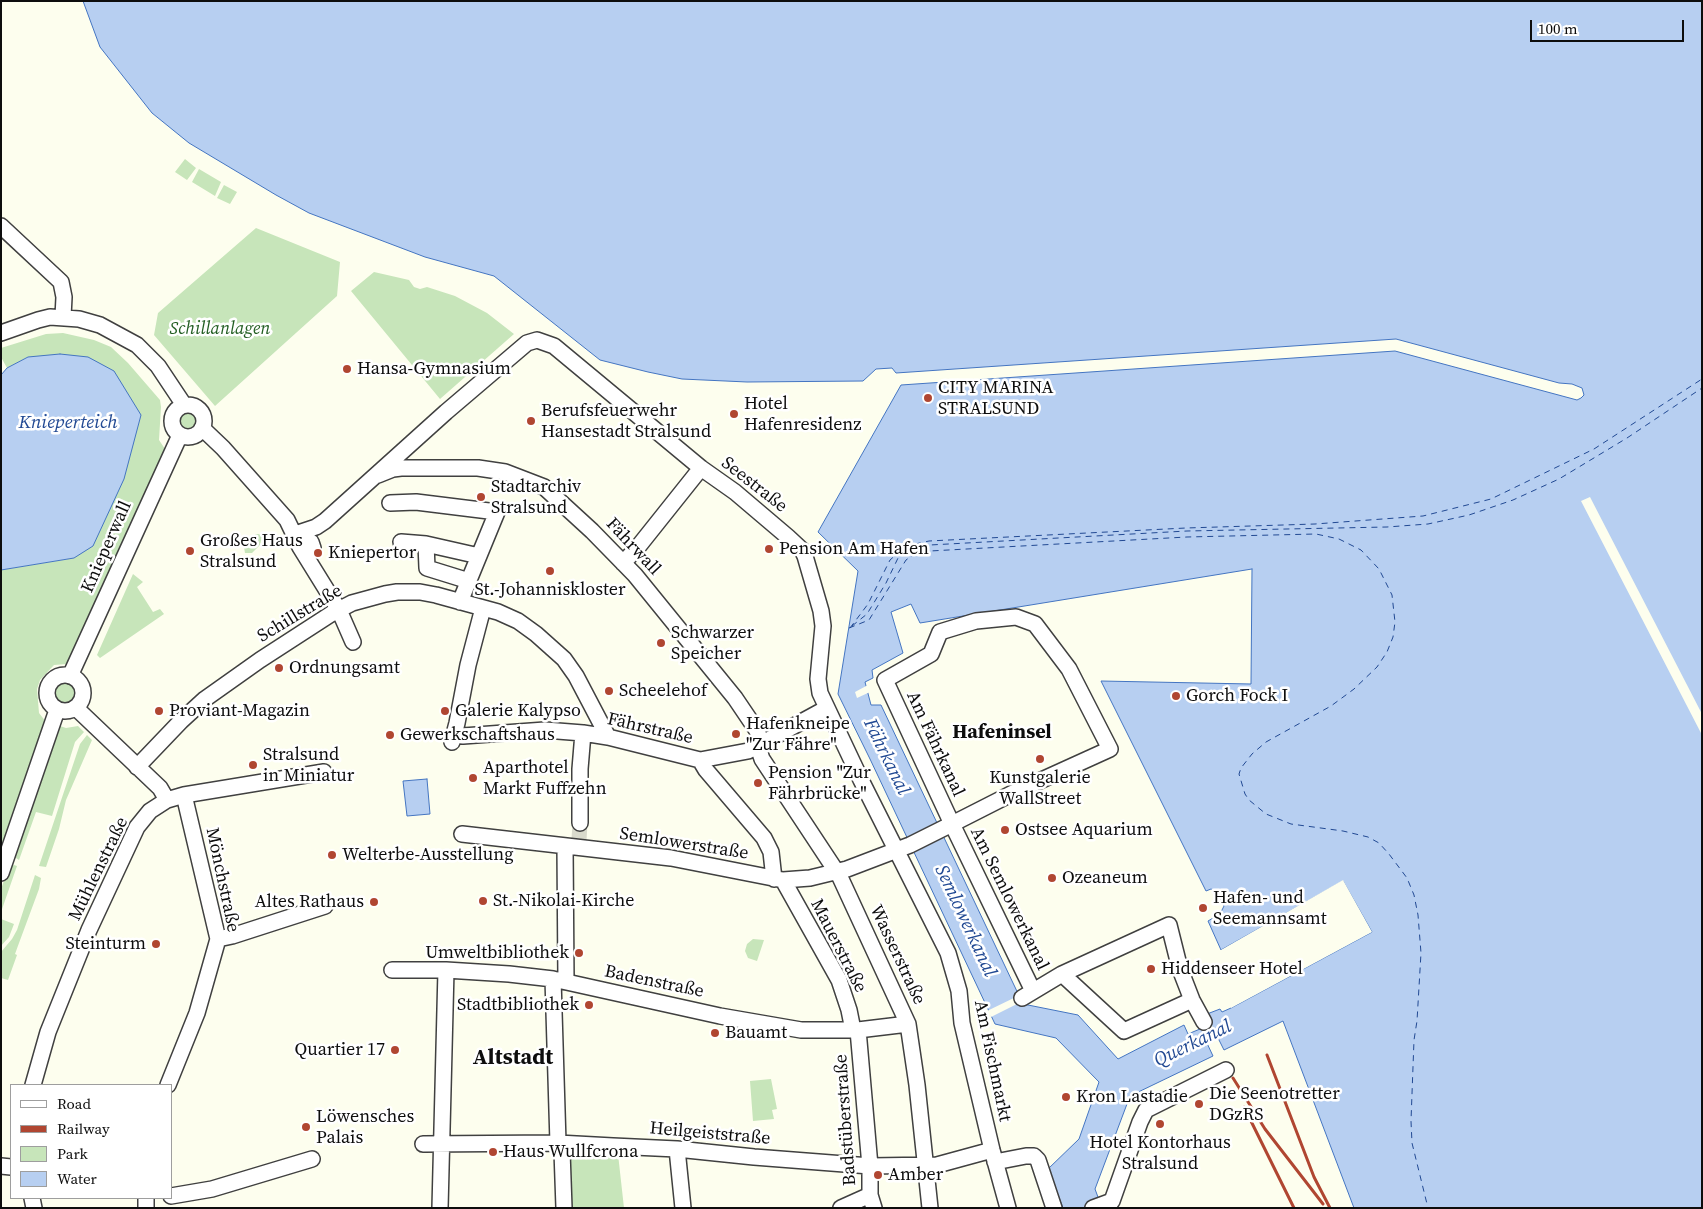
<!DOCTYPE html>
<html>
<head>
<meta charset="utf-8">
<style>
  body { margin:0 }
  #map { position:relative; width:1703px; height:1209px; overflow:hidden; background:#fdfeee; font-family:"Source Serif 4",serif }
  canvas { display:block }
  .frame { position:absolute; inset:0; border:2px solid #0d0d0d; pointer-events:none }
  .legend { position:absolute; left:10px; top:1084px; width:162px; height:115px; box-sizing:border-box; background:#fff; border:1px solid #9e9e9e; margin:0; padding:6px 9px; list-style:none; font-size:15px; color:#0d0d0d }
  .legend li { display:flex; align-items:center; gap:10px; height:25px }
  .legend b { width:25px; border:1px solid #9e9e9e }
  .scale { position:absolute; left:1530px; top:20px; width:154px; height:22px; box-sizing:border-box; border:2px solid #0d0d0d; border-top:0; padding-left:6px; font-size:15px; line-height:18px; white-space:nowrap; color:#0d0d0d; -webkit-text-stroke:4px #fff; paint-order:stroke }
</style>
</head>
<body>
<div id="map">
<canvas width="1703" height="1209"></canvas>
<div class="frame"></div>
<ul class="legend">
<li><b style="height:6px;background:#fff"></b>Road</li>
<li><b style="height:6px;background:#b04631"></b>Railway</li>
<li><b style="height:14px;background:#c7e5ba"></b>Park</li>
<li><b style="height:14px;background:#b7cff1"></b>Water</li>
</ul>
<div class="scale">100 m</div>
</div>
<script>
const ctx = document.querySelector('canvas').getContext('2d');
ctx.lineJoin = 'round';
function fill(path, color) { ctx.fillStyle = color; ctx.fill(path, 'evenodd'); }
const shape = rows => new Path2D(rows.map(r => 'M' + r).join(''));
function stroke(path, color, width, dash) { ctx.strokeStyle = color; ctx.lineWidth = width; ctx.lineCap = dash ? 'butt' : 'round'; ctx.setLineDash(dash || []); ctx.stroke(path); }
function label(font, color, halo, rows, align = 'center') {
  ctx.font = font + ' "Source Serif 4",serif'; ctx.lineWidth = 5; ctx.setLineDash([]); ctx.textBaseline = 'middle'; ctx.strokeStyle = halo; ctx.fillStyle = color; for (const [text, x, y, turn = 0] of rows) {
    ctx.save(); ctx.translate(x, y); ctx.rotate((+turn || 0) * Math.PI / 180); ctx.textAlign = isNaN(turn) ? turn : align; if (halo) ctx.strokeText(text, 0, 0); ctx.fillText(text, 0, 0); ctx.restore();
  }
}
fill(shape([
  [185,159,196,168,187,180,175,172],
  [199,169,221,182,215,196,192,182],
  [224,185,237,192,230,204,217,198],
  [256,228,340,262,337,296,215,406,154,335,158,313],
  [374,272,409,280,414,287,420,289,427,287,455,296,487,313,514,334,440,399,351,291],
  [63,333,94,340,111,347,128,363,160,400,161,407,159,440,167,452,132,522,67,664,54,665,40,680,37,689,39,713,46,722,1,853,1,570,74,558,131,447,141,415,28,357,7,368,1,357,1,348,46,334],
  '179 421a9 9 0 1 1 18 0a9 9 0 1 1-18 0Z',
  [256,534,259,534,262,536,260,545,252,553,245,553,244,547,246,544,249,539],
  [133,574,143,582,137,587,153,612,160,609,164,614,100,658,97,655],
  '54 693a11 11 0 1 1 22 0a11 11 0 1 1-22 0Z',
  [60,726,66,728,78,726,84,732,75,742,52,816,36,812,19,860,16,858,14,853],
  [87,735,92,740,66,800,59,829,46,867,39,866,80,744],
  [14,865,17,866,1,912,1,889,9,867],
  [35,875,41,878,39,889,19,943,15,954,17,955,8,980,1,978,1,952,12,939,17,930],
  [1,919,14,924,9,937,1,946],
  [753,939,764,940,757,961,748,958,745,951,747,944],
  [771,1079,777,1109,772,1110,774,1119,753,1121,750,1081],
  [565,1149,618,1154,624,1208,568,1208]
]), '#c7e5ba');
const water = shape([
  [83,1,1702,1,1702,1208,1354,1208,1283,1021,1224,1050,1216,1034,1205,1039,1213,1056,1130,1096,1095,1189,1102,1208,1063,1208,1048,1169,1079,1139,1099,1082,1056,1038,995,1024,870,759,838,694,858,571,818,532,901,385,1395,351,1577,400,1581,398,1584,395,1582,388,1572,384,1559,383,1396,339,896,373,892,368,876,369,863,381,747,382,682,379,648,372,600,360,494,276,425,257,309,213,276,195,189,143,152,113,100,47,83,1],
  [1252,569,1251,684,1101,681,1206,891,1211,889,1217,892,1224,906,1220,914,1208,921,1221,950,1343,881,1372,932,1231,1008,1222,1012,1220,1009,1207,1014,1199,1025,1200,1029,1188,1034,1184,1025,1118,1059,1078,1015,1023,1004,881,705,871,705,865,682,873,678,872,670,903,653,891,612,911,604,920,623,1252,569],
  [60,354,88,357,114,371,141,415,124,479,93,546,74,558,1,570,1,375,7,368,28,357,60,354],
  [427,779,430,814,407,816,403,781,427,779]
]);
fill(water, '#b7cff1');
stroke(water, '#4475c1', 1);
fill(shape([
  [1590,497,1702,714,1702,735,1581,501],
  [868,685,870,692,857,698,855,692],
  [1343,880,1372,932,1231,1008,1230,1005,1369,931,1342,884,1221,953,1221,950],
  [1020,995,1023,1001,991,1017,987,1011],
  [1209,1020,1217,1035,1207,1040,1199,1025]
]), '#fdfeee');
stroke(shape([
  [852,626,867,614,886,583,899,556,907,550,916,547,930,545,1187,531,1387,527,1428,524,1469,515,1513,500,1559,479,1627,438,1702,388],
  [849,628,869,620,906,560,916,553,930,551,1187,537,1316,534,1339,539,1361,550,1379,569,1392,595,1395,622,1393,637,1387,652,1377,667,1354,689,1331,706,1266,742,1252,754,1241,768,1239,774,1245,794,1249,800,1266,814,1291,824,1343,831,1368,837,1379,843,1389,854,1407,878,1414,895,1418,915,1421,953,1417,1021,1414,1040,1411,1121,1412,1143,1428,1208],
  [850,628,868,604,890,560,906,546,929,541,1186,528,1315,524,1423,516,1491,499,1594,449,1702,379]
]), '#214993', 1, [6, 5]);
stroke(shape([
  [579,840,580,823]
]), '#d9dacc', 15, [15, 8]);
const minor = shape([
  [1,226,61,282,64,297,63,317],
  [1,333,38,320,50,317,79,319,100,325,137,345,158,366,184,405],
  '172 421a16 16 0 1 1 32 0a16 16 0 1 1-32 0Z',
  [202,428,223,448,287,520,300,547,339,610,353,642],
  [378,475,393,469,401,468,478,468,505,472,544,487,592,531,635,575,735,698,758,732,759,738,757,744,762,759,840,877,908,1024,917,1085,930,1208],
  [390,503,416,502,497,512,460,602],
  [295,534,316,527,325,521,446,412,527,343,537,340,554,346,701,468,735,492,788,537,802,550,805,556,821,611,823,626,818,679,820,693,861,780,948,953,959,991,962,1023,992,1150,1008,1208],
  [311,542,313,548],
  [401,542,426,544,479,556],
  [426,544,427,568,469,581],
  [623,563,638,547,701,468],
  '47 693a18 18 0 1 1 36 0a18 18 0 1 1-36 0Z',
  [70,676,180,435],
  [76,708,160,788,167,800],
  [453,735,463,736,545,730,583,733,608,737,700,760,748,751,827,708],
  [452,742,457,723,468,665,483,608],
  [700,760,706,770,764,838,771,852,774,879],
  [137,767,181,721,205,699,260,660,331,614,352,603,385,594,397,592,420,592,436,595,498,612,518,621,536,634,564,659,576,676,608,737],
  [580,823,580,769,583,733],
  [462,834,671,858,783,880,810,878,847,869,910,845,952,824,1013,793,1110,749,1069,669,1035,624,1016,617,976,621,940,632,931,654,885,680,952,824,1033,991],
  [565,846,566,982],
  [1,873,57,710],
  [783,880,839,980,849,1010,853,1030],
  [218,939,232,936,325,906],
  [392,970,446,970,509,974,553,979,720,1016,801,1030,858,1030,908,1024],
  [1062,974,1124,1031,1192,1000],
  [553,979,558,1143,562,1151,564,1208],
  [1022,998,1062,974,1169,925,1180,969,1192,1000,1204,1022],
  [858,1030,870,1166,870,1195,874,1208],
  [33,1085,48,1032,89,930,137,827,150,811,167,800,184,795,324,772],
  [168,1085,197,1013,218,939,184,795],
  [423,1144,558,1143,613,1146,677,1149,754,1157,870,1166,937,1165,992,1150],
  [677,1149,683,1208],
  [995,1162,1026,1156,1034,1156,1038,1160,1054,1208],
  [1,1166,11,1167],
  [171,1196,212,1189,312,1159],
  [32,1198,34,1208],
  [1112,1201,1140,1122,1146,1110,1226,1070],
  [146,1208,146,1198],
  [440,1208,446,970],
  [841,1208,870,1195],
  [1093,1208,1112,1201]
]);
stroke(minor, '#404040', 18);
stroke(minor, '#fff', 15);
stroke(shape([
  [1267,1055,1314,1177,1330,1208],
  [1233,1078,1265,1129,1323,1204],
  [1244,1107,1294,1208]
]), '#b04631', 3);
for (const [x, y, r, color] of [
  [347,369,5,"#b04631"],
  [928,398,5,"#b04631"],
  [734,414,5,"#b04631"],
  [531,421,5,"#b04631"],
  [481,497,5,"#b04631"],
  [769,549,5,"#b04631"],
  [190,551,5,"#b04631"],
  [318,553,5,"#b04631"],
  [550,571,5,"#b04631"],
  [661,643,5,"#b04631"],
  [279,668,5,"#b04631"],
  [609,691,5,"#b04631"],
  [1176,696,5,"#b04631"],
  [159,711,5,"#b04631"],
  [445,711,5,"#b04631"],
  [736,734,5,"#b04631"],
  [390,735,5,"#b04631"],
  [1040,759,5,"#b04631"],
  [253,765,5,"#b04631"],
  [473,778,5,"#b04631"],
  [758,783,5,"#b04631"],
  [1005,830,5,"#b04631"],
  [332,855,5,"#b04631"],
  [1052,878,5,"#b04631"],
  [483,901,5,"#b04631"],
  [374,902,5,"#b04631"],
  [1203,908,5,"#b04631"],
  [156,944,5,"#b04631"],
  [579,953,5,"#b04631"],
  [1151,969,5,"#b04631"],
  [589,1005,5,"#b04631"],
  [715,1033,5,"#b04631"],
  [395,1050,5,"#b04631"],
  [1066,1097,5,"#b04631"],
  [1199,1104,5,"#b04631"],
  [1160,1124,5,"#b04631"],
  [306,1127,5,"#b04631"],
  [493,1152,5,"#b04631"],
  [878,1175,5,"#b04631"]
]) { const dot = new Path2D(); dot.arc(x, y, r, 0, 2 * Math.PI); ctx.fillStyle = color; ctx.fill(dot); stroke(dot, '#fff', 2); }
label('italic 18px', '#235e23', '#fff', [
  ["Schillanlagen",220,329]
]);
label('18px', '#0d0d0d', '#fff', [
  ["Hansa-Gymnasium",357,369],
  ["CITY MARINA",938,388],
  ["STRALSUND",938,409],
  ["Hotel",744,404],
  ["Hafenresidenz",744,425],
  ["Berufsfeuerwehr",541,411],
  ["Hansestadt Stralsund",541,432],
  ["Stadtarchiv",491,487],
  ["Stralsund",491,508],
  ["Großes Haus",200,541],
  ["Stralsund",200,562],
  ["Pension Am Hafen",779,549],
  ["Kniepertor",328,553],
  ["St.-Johanniskloster",550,590,"center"],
  ["Schwarzer",671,633],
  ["Speicher",671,654],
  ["Ordnungsamt",289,668],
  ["Scheelehof",619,691],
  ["Gorch Fock I",1186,696],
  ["Proviant-Magazin",169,711],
  ["Galerie Kalypso",455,711],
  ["Hafenkneipe",746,724],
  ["\"Zur Fähre\"",746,745],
  ["Gewerkschaftshaus",400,735],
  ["Stralsund",263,755],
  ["in Miniatur",263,776],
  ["Aparthotel",483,768],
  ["Markt Fuffzehn",483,789],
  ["Pension \"Zur",768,773],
  ["Fährbrücke\"",768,794],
  ["Kunstgalerie",1040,778,"center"],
  ["WallStreet",1040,799,"center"],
  ["Ostsee Aquarium",1015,830],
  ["Welterbe-Ausstellung",342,855],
  ["Ozeaneum",1062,878],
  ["Hafen- und",1213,898],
  ["Seemannsamt",1213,919],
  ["St.-Nikolai-Kirche",493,901],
  ["Altes Rathaus",364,902,"right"],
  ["Steinturm",146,944,"right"],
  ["Umweltbibliothek",569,953,"right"],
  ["Hiddenseer Hotel",1161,969],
  ["Stadtbibliothek",579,1005,"right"],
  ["Bauamt",725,1033],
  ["Quartier 17",385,1050,"right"],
  ["Die Seenotretter",1209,1094],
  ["DGzRS",1209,1115],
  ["Kron Lastadie",1076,1097],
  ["Löwensches",316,1117],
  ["Palais",316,1138],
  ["Hotel Kontorhaus",1160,1143,"center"],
  ["Stralsund",1160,1164,"center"],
  ["Haus Wullfcrona",503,1152],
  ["Amber",888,1175]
], 'left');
label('18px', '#0d0d0d', '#fff', [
  ["Seestraße",754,485,38],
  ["Knieperwall",107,547,-66],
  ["Fährwall",633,547,47],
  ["Schillstraße",300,614,-31],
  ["Fährstraße",650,729,13],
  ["Am Fährkanal",935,744,65],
  ["Semlowerstraße",684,844,9],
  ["Mühlenstraße",99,869,-64],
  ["Mönchstraße",222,880,78],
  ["Am Semlowerkanal",1009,899,64],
  ["Mauerstraße",838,946,63],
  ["Wasserstraße",897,955,65],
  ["Badenstraße",654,982,12],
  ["Am Fischmarkt",992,1061,78],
  ["Badstüberstraße",846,1120,-94],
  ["Heilgeiststraße",710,1134,5]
]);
label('italic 19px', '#214993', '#fff', [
  ["Knieperteich",68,423],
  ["Fährkanal",886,757,64],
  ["Semlowerkanal",965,921,65],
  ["Querkanal",1193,1044,-26]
]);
label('bold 20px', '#0d0d0d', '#fff', [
  ["Hafeninsel",1002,733]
]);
label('bold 22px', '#0d0d0d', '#fff', [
  ["Altstadt",513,1058]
]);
</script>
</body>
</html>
